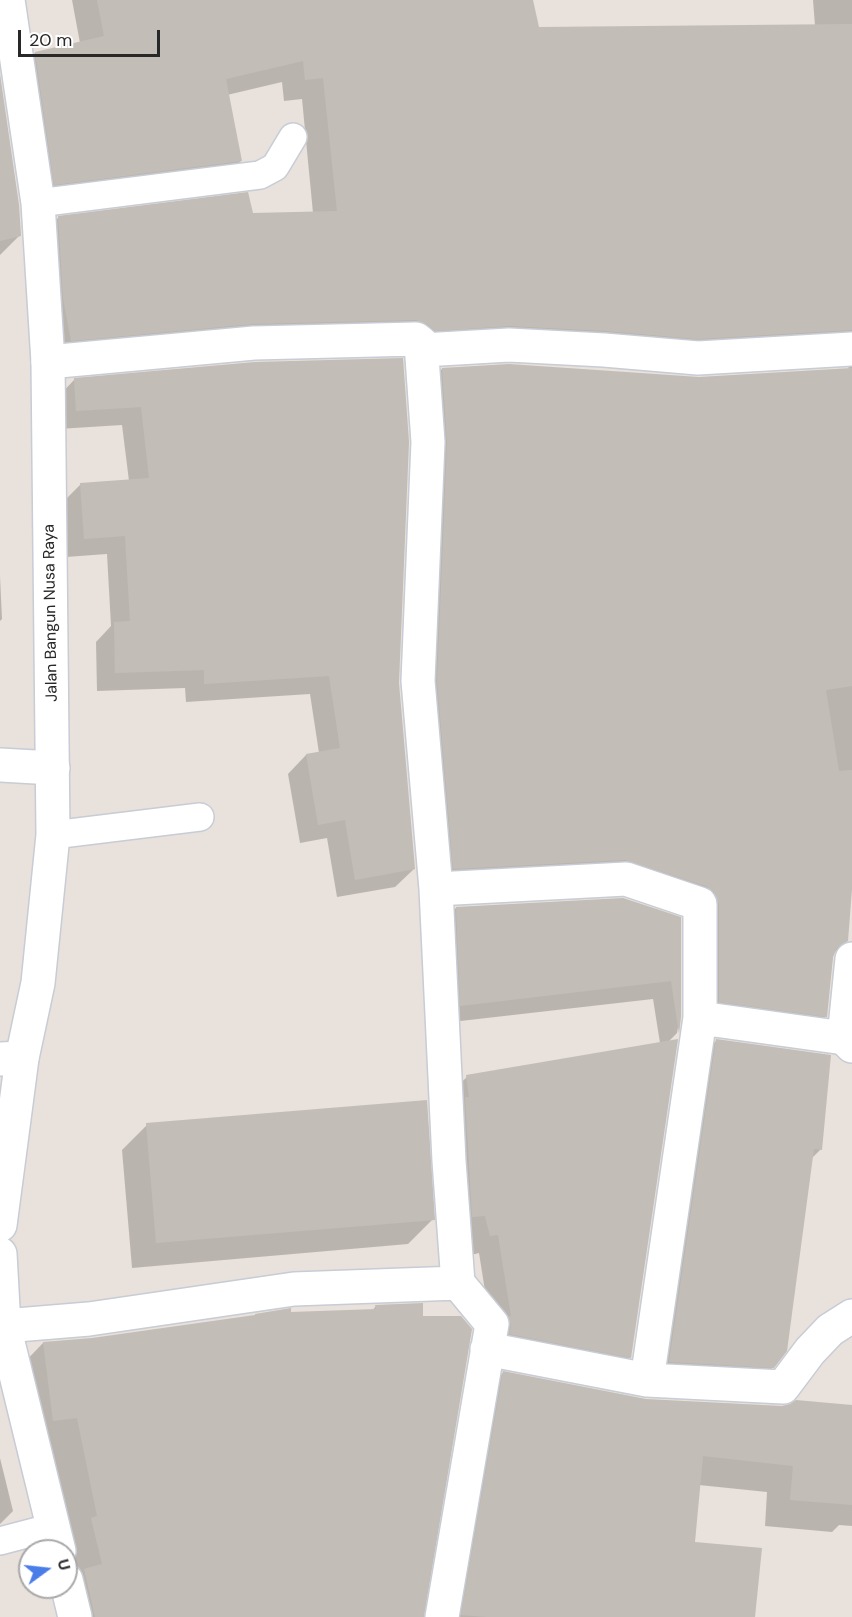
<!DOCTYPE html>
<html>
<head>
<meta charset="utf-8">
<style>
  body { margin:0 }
  #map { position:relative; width:852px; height:1617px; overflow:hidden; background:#e9e1db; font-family:"DM Sans",sans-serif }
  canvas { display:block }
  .north { position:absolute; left:18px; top:1539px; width:60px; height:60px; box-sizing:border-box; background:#fff; border:2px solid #a9a9a9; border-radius:50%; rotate:75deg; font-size:16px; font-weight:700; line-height:24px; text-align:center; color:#282828 }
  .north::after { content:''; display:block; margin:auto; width:21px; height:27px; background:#4a7de8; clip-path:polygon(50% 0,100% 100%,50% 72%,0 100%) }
  .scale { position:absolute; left:18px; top:30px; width:142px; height:27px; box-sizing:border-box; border:3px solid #282828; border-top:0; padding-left:8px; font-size:18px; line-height:21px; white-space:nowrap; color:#282828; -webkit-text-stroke:4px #fff; paint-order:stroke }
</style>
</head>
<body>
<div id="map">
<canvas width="852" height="1617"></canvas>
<div class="north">U</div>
<div class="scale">20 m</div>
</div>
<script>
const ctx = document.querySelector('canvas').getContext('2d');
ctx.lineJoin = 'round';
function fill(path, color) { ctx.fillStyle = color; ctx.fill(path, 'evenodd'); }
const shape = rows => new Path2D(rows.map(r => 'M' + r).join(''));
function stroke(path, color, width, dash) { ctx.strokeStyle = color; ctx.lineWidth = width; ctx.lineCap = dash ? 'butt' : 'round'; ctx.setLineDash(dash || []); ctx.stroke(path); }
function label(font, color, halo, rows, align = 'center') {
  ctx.font = font + ' "DM Sans",sans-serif'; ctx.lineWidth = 4.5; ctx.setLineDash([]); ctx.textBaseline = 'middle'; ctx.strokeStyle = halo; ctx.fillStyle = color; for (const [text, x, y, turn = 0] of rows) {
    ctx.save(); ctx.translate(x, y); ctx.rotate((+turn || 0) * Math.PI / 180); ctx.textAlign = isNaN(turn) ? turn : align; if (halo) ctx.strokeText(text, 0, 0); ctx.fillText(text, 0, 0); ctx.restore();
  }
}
fill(shape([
  [72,0,532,0,538,28,815,26,813,0,852,0,852,849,846,941,833,954,826,1016,804,1038,698,1023,693,914,603,881,432,890,420,391,442,369,699,378,849,369,846,360,582,352,50,362,37,240,58,218,313,213,302,99,284,101,282,82,227,95,241,161,219,183,33,206,14,75,35,53,80,43],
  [0,84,20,235,0,255],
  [255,363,398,683,414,869,395,887,337,897,327,838,300,843,288,774,306,755,319,753,310,694,186,702,185,688,97,691,96,642,111,626,107,554,66,557,62,503,81,484,129,481,122,425,58,429,56,399,74,380],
  [0,576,2,619,0,621],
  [456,908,680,919,680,1017,677,1033,668,1042,630,1357,611,1376,492,1335,479,1253,471,1255,447,1096,467,1077,660,1043,653,999,443,1023,438,926],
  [716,1041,821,1149,812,1158,773,1367,750,1390,647,1384,694,1063],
  [147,1125,433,1219,408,1244,132,1268,122,1150],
  [376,1306,422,1617,63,1617,74,1581,65,1546,71,1540,51,1444,27,1447,17,1370,43,1343,92,1339,290,1314,372,1311],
  [503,1373,646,1400,782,1407,852,1405,852,1526,839,1525,832,1532,765,1526,767,1492,699,1485,693,1543,753,1617,440,1617,477,1399],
  [0,1458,13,1511,0,1524]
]), '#0003');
fill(shape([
  [97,0,533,0,539,27,852,24,852,330,698,339,605,331,510,326,435,331,427,324,416,320,253,324,71,341,63,298,58,216,248,192,253,213,337,211,323,78,305,80,303,61,226,79,242,161,54,185,35,52,104,36],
  [0,74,19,205,21,236,0,241],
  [403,358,409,442,399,683,415,869,355,880,345,820,318,825,306,754,340,748,329,676,204,684,204,670,115,673,114,622,130,621,125,536,84,539,80,483,149,478,141,407,76,411,74,378,255,362],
  [509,364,699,377,852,368,852,686,826,690,839,771,852,770,852,889,848,941,837,948,833,957,827,1017,719,1002,719,904,715,893,706,886,625,860,453,869,437,681,447,443,442,368],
  [623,898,681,917,681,1017,679,1034,671,981,460,1006,456,907],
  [678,1039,631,1358,509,1334,511,1327,509,1316,511,1316,498,1235,490,1236,485,1216,472,1217,465,1097,469,1097,466,1075],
  [716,1039,831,1055,822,1150,814,1149,787,1351,774,1368,669,1362],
  [427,1100,435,1220,156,1243,146,1123],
  [423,1303,423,1316,461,1316,472,1329,424,1617,95,1617,84,1569,102,1564,91,1518,97,1516,77,1418,53,1421,43,1342,92,1338,255,1315,255,1314,291,1308,291,1312,376,1309,375,1305],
  [503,1371,646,1399,782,1406,790,1404,796,1400,852,1405,852,1505,790,1500,793,1466,703,1456,695,1542,762,1548,755,1617,488,1617,461,1615]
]), '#c2bdb7');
const service = shape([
  [38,203,260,175,275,167,293,137],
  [53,835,200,817],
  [0,1541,53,1527]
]);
const minor = shape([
  [423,350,509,345,604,350,698,358,852,349],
  [48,362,254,343,416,339,421,343,428,442,418,681,436,889,449,1161,458,1283,492,1324,442,1617],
  [0,765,53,768],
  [436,889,626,879,700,904,700,1018,844,1038,852,1046],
  [844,1038,852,959],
  [0,1059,22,1058],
  [4,1326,89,1319,294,1289,458,1283],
  [487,1349,647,1380,783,1387,810,1351,830,1330,852,1316],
  [647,1380,700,1018]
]);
const tertiary = shape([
  [0,1225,22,1058,38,983,53,835,48,362,38,203,8,0],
  [0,1254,4,1326,59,1551],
  [66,1580,75,1617]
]);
stroke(service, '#c7ccd5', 30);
stroke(minor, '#c7ccd5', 36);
stroke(tertiary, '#c7ccd5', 36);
stroke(service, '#fff', 27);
stroke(minor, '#fff', 33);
stroke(tertiary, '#fff', 33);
label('16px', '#282828', '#fff', [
  ["Jalan Bangun Nusa Raya",51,613,-91]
]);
</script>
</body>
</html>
